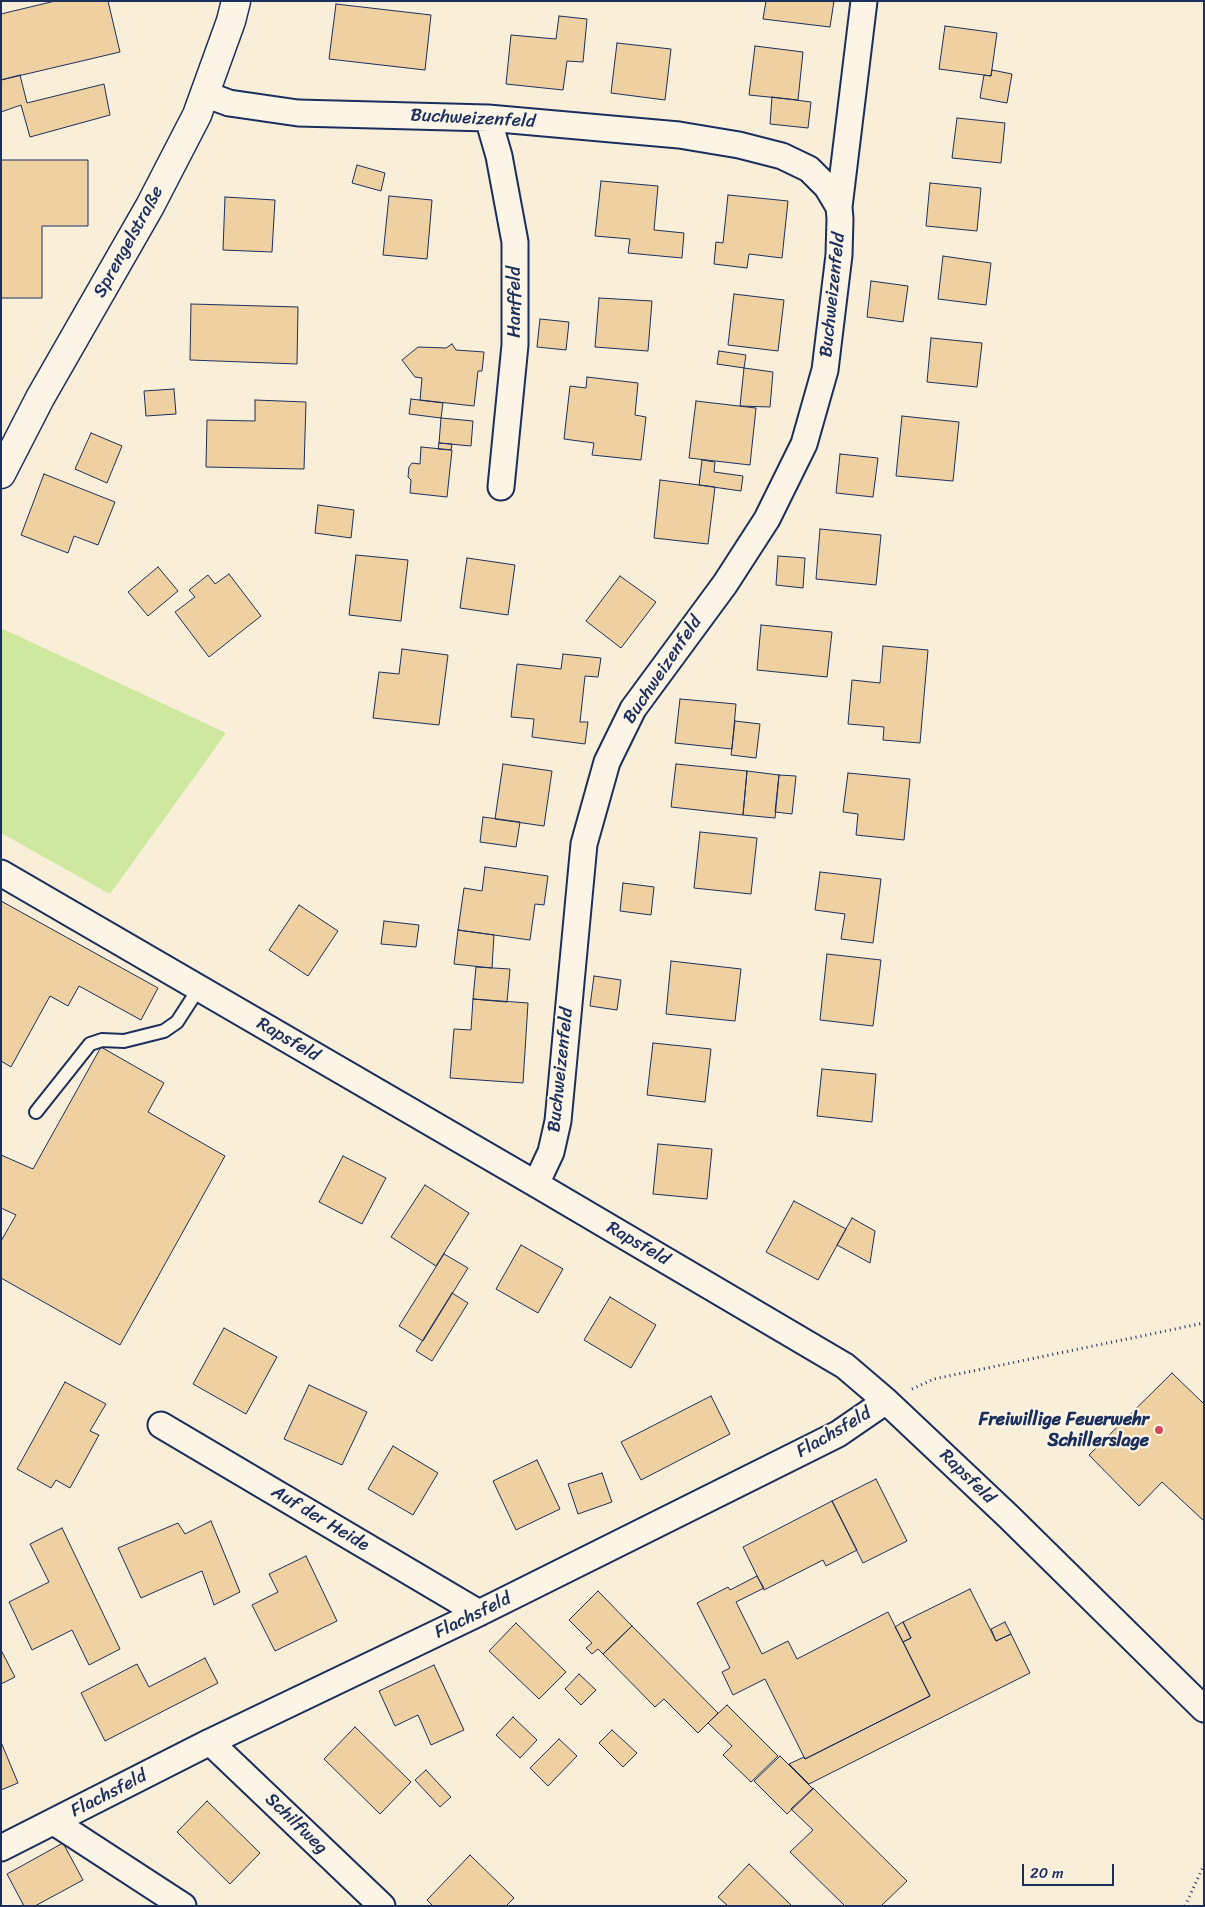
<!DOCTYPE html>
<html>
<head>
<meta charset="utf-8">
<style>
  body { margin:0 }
  #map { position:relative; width:1205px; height:1907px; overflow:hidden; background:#f9eed7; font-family:Sriracha,sans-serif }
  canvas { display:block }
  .frame { position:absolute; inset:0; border:2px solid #1b2f5e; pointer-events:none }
  .scale { position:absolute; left:1022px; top:1864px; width:92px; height:22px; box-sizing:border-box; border:2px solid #1b2f5e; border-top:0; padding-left:6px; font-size:15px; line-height:18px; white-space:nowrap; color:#1b2f5e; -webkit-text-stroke:4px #fcf5e5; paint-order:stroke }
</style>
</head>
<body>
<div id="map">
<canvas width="1205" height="1907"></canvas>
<div class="frame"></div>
<div class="scale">20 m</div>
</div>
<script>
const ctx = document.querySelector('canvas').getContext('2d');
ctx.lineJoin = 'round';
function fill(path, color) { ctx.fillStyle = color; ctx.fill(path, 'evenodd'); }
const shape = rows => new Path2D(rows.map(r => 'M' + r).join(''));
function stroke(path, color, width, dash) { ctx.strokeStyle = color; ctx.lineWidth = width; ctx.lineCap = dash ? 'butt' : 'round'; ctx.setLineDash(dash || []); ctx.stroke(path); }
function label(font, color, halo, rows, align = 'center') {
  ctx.font = font + ' Sriracha,sans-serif'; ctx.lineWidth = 4.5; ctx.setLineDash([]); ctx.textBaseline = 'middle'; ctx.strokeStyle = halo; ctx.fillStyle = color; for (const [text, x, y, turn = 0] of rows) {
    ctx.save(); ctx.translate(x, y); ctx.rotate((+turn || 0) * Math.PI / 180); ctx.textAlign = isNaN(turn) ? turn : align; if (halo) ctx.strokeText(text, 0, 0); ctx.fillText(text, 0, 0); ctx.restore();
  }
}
fill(shape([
  [1,628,226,733,110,894,1,833]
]), '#cee99f');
const building = shape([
  [55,1,108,1,120,52,1,80,1,14,55,1],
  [766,1,834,1,830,27,763,19,766,1],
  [336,4,431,15,425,70,329,59,336,4],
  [559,16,587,19,583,62,567,61,563,90,506,84,511,35,556,39,559,16],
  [945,26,997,33,991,76,939,69,945,26],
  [617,43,671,49,665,100,611,93,617,43],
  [755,46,803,52,798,100,749,95,755,46],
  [992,70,1012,74,1007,103,980,98,984,75,991,76,992,70],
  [20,75,27,103,104,84,110,115,30,137,21,105,1,112,1,80,20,75],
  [772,97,811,102,808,128,770,124,772,97],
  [957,118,1005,123,1001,163,952,158,957,118],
  [1,160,88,160,88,226,42,226,42,298,1,298,1,160],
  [357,165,385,173,381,191,352,183,357,165],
  [601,181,658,186,654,230,684,233,682,258,628,253,630,239,595,236,601,181],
  [930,183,981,188,977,231,926,226,930,183],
  [728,195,788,201,782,258,749,254,747,268,714,264,716,242,723,243,728,195],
  [389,196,432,200,427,259,383,255,389,196],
  [225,197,275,200,272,252,223,250,225,197],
  [943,256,991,263,986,305,938,299,943,256],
  [871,281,908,286,903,322,867,317,871,281],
  [734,294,784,300,778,351,728,345,734,294],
  [599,298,652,301,648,351,595,347,599,298],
  [191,304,298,307,297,364,190,360,191,304],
  [540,319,569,322,566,350,537,347,540,319],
  [931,338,982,343,977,387,927,382,931,338],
  [452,344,456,350,484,352,482,371,478,371,474,406,420,400,422,378,415,377,402,360,418,347,446,348,452,344],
  [719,351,746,355,744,368,717,364,719,351],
  [744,368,773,372,770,407,740,406,744,368],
  [587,377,638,383,635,415,646,417,641,460,592,455,594,443,564,439,570,386,586,388,587,377],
  [174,389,176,414,146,416,144,391,174,389],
  [411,399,443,403,441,418,409,414,411,399],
  [255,400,306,402,304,469,206,467,207,420,255,421,255,400],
  [696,401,756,408,750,465,689,458,696,401],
  [902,416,959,422,953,481,896,476,902,416],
  [441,418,473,421,471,446,439,443,441,418],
  [91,433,122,446,107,483,75,469,91,433],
  [439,443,452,444,451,450,438,449,439,443],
  [421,447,452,450,447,497,410,493,411,480,408,477,409,467,412,463,420,464,421,447],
  [840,454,878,458,873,497,836,493,840,454],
  [702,460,715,462,714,472,743,476,741,491,699,485,702,460],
  [44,474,115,502,98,545,74,536,68,553,21,535,44,474],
  [660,480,715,487,708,544,654,538,660,480],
  [318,505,354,510,351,538,315,533,318,505],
  [820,529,881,535,876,585,816,579,820,529],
  [356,555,408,560,401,621,349,615,356,555],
  [778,556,805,558,803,588,776,585,778,556],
  [467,558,515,565,508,615,460,608,467,558],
  [158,567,178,591,148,616,128,592,158,567],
  [229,574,261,616,209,657,175,612,195,597,189,590,208,575,215,584,229,574],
  [620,576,656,602,621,648,586,621,620,576],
  [761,625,832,632,827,677,757,670,761,625],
  [883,646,928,650,920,743,883,740,884,727,848,724,852,680,880,683,883,646],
  [402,649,448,655,439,725,373,718,379,672,399,674,402,649],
  [563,654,601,658,598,677,585,676,580,722,588,722,585,744,532,737,534,719,511,717,517,664,561,669,563,654],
  [680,699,736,704,732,749,675,743,680,699],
  [735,721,760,724,756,758,731,755,735,721],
  [503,764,552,771,544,826,495,819,503,764],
  [676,764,747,771,743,815,671,807,676,764],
  [747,771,779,775,775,818,743,815,747,771],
  [848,773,910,779,904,840,856,835,858,814,843,812,848,773],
  [779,775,796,776,792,814,775,812,779,775],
  [483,817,520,822,516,847,480,842,483,817],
  [700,832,757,838,751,894,694,888,700,832],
  [485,867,548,876,544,905,535,904,530,940,458,930,464,888,482,891,485,867],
  [820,872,881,879,873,943,841,939,845,914,815,910,820,872],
  [623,883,654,887,651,915,620,911,623,883],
  [1,901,158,988,141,1020,79,986,68,1006,50,996,11,1067,1,1061,1,901],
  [299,905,338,931,308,976,269,950,299,905],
  [384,921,419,925,416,947,381,944,384,921],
  [458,930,494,935,492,968,454,964,458,930],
  [827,954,881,960,873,1026,820,1020,827,954],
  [671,961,741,969,735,1021,666,1014,671,961],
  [476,967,510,969,507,1002,473,999,476,967],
  [594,976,621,980,617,1010,590,1006,594,976],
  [473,999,528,1003,523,1083,450,1078,454,1029,471,1030,473,999],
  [653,1043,711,1049,705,1102,647,1095,653,1043],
  [101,1047,164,1083,148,1112,225,1156,120,1345,1,1278,1,1241,16,1215,1,1208,1,1155,33,1169,101,1047],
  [822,1069,876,1074,872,1122,817,1116,822,1069],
  [658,1144,712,1149,707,1199,653,1194,658,1144],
  [343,1156,386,1178,362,1224,319,1202,343,1156],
  [425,1185,469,1213,436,1266,391,1237,425,1185],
  [794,1201,846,1229,818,1280,766,1252,794,1201],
  [852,1218,875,1231,870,1263,837,1245,852,1218],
  [521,1245,563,1269,538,1313,496,1289,521,1245],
  [444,1254,468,1268,423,1341,399,1326,444,1254],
  [452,1293,468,1303,432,1361,416,1351,452,1293],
  [610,1297,656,1325,631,1368,584,1340,610,1297],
  [224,1328,277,1357,246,1414,193,1384,224,1328],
  [1172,1373,1204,1404,1204,1521,1162,1482,1139,1506,1089,1455,1172,1373],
  [65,1382,106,1404,90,1431,99,1435,70,1488,56,1480,51,1488,17,1469,65,1382],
  [309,1385,367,1412,342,1465,284,1439,309,1385],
  [711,1396,730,1434,641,1480,621,1442,711,1396],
  [393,1446,438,1473,413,1515,368,1489,393,1446],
  [537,1460,560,1509,516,1530,493,1481,537,1460],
  [602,1473,612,1502,578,1514,568,1484,602,1473],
  [876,1479,907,1541,863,1563,832,1501,876,1479],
  [832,1501,857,1550,826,1566,823,1560,764,1590,743,1547,832,1501],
  [211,1521,240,1592,214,1605,202,1571,141,1598,118,1548,178,1523,185,1534,211,1521],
  [62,1528,120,1649,89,1665,72,1630,32,1650,9,1602,49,1582,30,1544,62,1528],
  [306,1556,337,1621,275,1651,252,1605,278,1592,269,1574,306,1556],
  [757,1576,764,1588,736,1602,762,1654,788,1641,797,1659,888,1612,930,1696,805,1759,765,1679,733,1695,722,1672,730,1668,697,1603,728,1587,730,1590,757,1576],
  [970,1589,996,1641,1011,1634,1030,1673,809,1784,789,1764,804,1757,805,1759,930,1696,903,1642,911,1638,903,1622,970,1589],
  [598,1591,632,1626,603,1654,598,1649,592,1654,586,1648,592,1643,569,1620,598,1591],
  [903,1622,911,1638,903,1642,895,1627,903,1622],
  [1005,1622,1011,1634,996,1641,991,1629,1005,1622],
  [516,1623,566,1672,539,1699,489,1651,516,1623],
  [632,1626,718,1713,698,1733,664,1699,655,1707,603,1654,632,1626],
  [1,1650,15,1677,1,1684,1,1650],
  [205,1658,218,1683,105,1741,81,1693,137,1664,149,1687,205,1658],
  [434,1665,464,1730,431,1745,418,1715,395,1726,379,1691,434,1665],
  [579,1674,596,1690,581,1705,565,1689,579,1674],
  [727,1705,778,1756,751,1782,723,1755,732,1746,708,1723,727,1705],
  [513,1717,537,1740,520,1758,496,1735,513,1717],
  [355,1727,411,1782,380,1814,324,1759,355,1727],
  [612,1730,637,1753,623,1767,599,1743,612,1730],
  [559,1739,577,1756,548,1786,530,1768,559,1739],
  [1,1742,18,1783,1,1790,1,1742],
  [780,1756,813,1789,787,1814,754,1781,780,1756],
  [426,1770,451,1797,440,1807,415,1780,426,1770],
  [813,1788,907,1881,881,1906,845,1906,790,1852,813,1830,791,1809,813,1788],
  [207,1801,260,1853,230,1884,177,1832,207,1801],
  [63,1843,83,1880,35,1906,24,1906,7,1874,63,1843],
  [470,1855,514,1898,506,1906,433,1906,427,1900,470,1855],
  [749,1864,792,1906,728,1906,718,1897,749,1864]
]);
fill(building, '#efd0a1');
stroke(building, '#1b2f5e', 1);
const service = shape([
  [36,1112,90,1044,102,1040,124,1041,164,1031,177,1022,199,988]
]);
const minor = shape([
  [205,94,229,103,298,113,488,118,679,135,739,145,782,156,809,169,827,187,839,207,840,219,839,255,825,370,804,444,767,519,725,584,633,709,607,762,584,844,558,1121,551,1152,536,1184],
  [488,118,499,156,515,242,515,345,501,487],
  [839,207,864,1],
  [1,873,536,1184,845,1366,886,1401,1009,1517,1204,1709],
  [161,1425,479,1613],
  [210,1742,382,1906],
  [54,1822,183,1906],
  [1,1848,210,1742,479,1613,838,1434,886,1401]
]);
const secondary = shape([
  [1,474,40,398,150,206,197,115,231,21,236,1]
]);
stroke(service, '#1b2f5e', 16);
stroke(minor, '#1b2f5e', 29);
stroke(secondary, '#1b2f5e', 31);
stroke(shape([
  [912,1389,934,1379,1204,1323],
  [1185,1906,1204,1865]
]), '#1b2f5e', 3, [1, 4]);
stroke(service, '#fcf5e5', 12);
stroke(minor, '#fcf5e5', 25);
stroke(secondary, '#fcf5e5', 28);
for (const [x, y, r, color] of [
  [1159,1430,5,"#d1495b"]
]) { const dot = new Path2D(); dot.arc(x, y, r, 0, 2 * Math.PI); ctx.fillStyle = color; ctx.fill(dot); stroke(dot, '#fcf5e5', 2); }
label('18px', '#1b2f5e', '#fcf5e5', [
  ["Buchweizenfeld",473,119,3],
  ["Sprengelstraße",129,242,-61],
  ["Buchweizenfeld",833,295,-84],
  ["Hanffeld",515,302,-90],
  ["Buchweizenfeld",663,670,-56],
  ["Rapsfeld",288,1040,30],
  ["Buchweizenfeld",561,1070,-84],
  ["Rapsfeld",638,1244,30],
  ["Flachsfeld",834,1433,-30],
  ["Rapsfeld",967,1477,44],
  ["Auf der Heide",320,1519,31],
  ["Flachsfeld",473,1616,-26],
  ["Flachsfeld",109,1794,-27],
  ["Schilfweg",296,1824,44]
]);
label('bold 18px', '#1b2f5e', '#fcf5e5', [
  ["Freiwillige Feuerwehr",1149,1420],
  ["Schillerslage",1149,1441]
], 'right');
</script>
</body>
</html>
